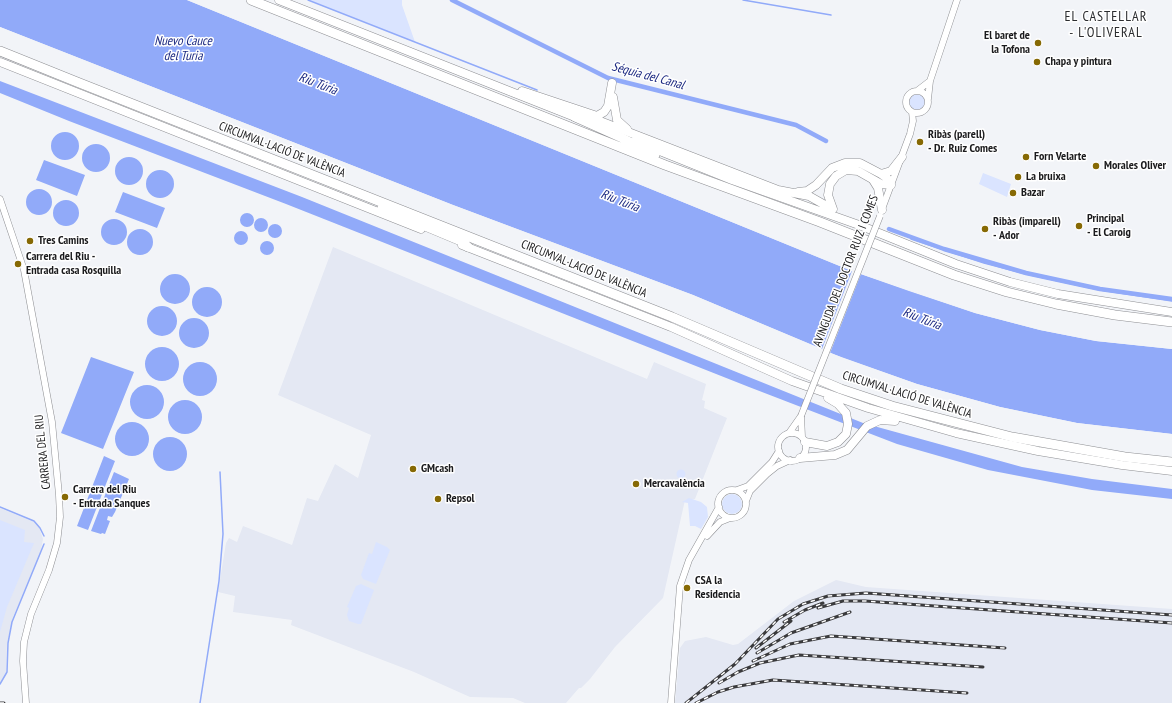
<!DOCTYPE html>
<html>
<head>
<meta charset="utf-8">
<style>
  body { margin:0 }
  canvas { display:block; background:#f2f4f8 }
</style>
</head>
<body>
<canvas width="1172" height="703"></canvas>
<script>
const ctx = document.querySelector('canvas').getContext('2d');
ctx.lineJoin = 'round';
function fill(path, color) { ctx.fillStyle = color; ctx.fill(path, 'evenodd'); }
const shape = rows => new Path2D(rows.map(r => 'M' + r).join(''));
function stroke(path, color, width, dash) { ctx.strokeStyle = color; ctx.lineWidth = width; ctx.lineCap = dash ? 'butt' : 'round'; ctx.setLineDash(dash || []); ctx.stroke(path); }
function label(font, color, halo, rows, align = 'center') {
  ctx.font = font + ' "PT Sans Narrow",sans-serif'; ctx.lineWidth = 3; ctx.setLineDash([]); ctx.textBaseline = 'middle'; ctx.strokeStyle = halo; ctx.fillStyle = color; for (const [text, x, y, turn = 0] of rows) {
    ctx.save(); ctx.translate(x, y); ctx.rotate((+turn || 0) * Math.PI / 180); ctx.textAlign = isNaN(turn) ? turn : align; if (halo) ctx.strokeText(text, 0, 0); ctx.fillText(text, 0, 0); ctx.restore();
  }
}
fill(shape([
  [333,247,647,379,654,362,706,384,702,400,705,401,704,408,727,418,695,499,685,500,663,598,615,647,590,679,581,688,579,688,566,703,525,703,513,698,470,697,414,672,291,625,292,620,233,612,235,596,218,592,226,543,229,538,237,542,243,526,292,545,307,498,318,501,335,464,358,478,371,435,278,395],
  [0,508,34,522,39,527,43,539,40,555,13,617,7,643,6,672,0,683],
  [836,580,866,587,1172,609,1172,703,675,703,680,648,685,641,706,637,733,645,738,644,794,601]
]), '#e4e8f3');
fill(shape([
  [309,0,402,0,402,5,415,42],
  '909 102a8 8 0 1 1 16 0a8 8 0 1 1-16 0Z',
  [983,173,1011,184,1007,197,979,184],
  '676.5 474a4.5 4.5 0 1 1 9 0a4.5 4.5 0 1 1-9 0Z',
  '722 504a10 10 0 1 1 20 0a10 10 0 1 1-20 0Z',
  [689,498,701,502,707,507,708,517,701,529,695,526,690,526,688,503,682,502],
  [0,520,25,530,24,542,34,543,7,607,0,632],
  [376,542,387,547,390,550,376,584,363,579,361,575,369,553,372,554],
  [361,584,374,590,361,624,358,624,349,621,347,615,349,608,347,607,356,586]
]), '#dae4ff');
fill(shape([
  [0,0,187,0,852,271,909,291,975,313,1040,330,1096,341,1172,349,1172,434,1077,423,1000,407,917,384,843,358,693,295,453,205,0,27],
  [0,81,302,197,863,423,1022,467,1092,479,1172,489,1172,499,1092,490,988,470,897,444,749,387,286,204,69,121,0,93],
  '51 146a14 14 0 1 1 28 0a14 14 0 1 1-28 0Z',
  '82 158a14 14 0 1 1 28 0a14 14 0 1 1-28 0Z',
  '115 171a14 14 0 1 1 28 0a14 14 0 1 1-28 0Z',
  [44,160,85,175,77,196,36,180],
  '146 184a14 14 0 1 1 28 0a14 14 0 1 1-28 0Z',
  '26 202a13 13 0 1 1 26 0a13 13 0 1 1-26 0Z',
  [123,192,165,208,157,228,115,212],
  '53 213a13 13 0 1 1 26 0a13 13 0 1 1-26 0Z',
  '240 220a7 7 0 1 1 14 0a7 7 0 1 1-14 0Z',
  '254 225a7 7 0 1 1 14 0a7 7 0 1 1-14 0Z',
  '101 232a13 13 0 1 1 26 0a13 13 0 1 1-26 0Z',
  '268 231a7 7 0 1 1 14 0a7 7 0 1 1-14 0Z',
  '127 242a13 13 0 1 1 26 0a13 13 0 1 1-26 0Z',
  '234 238a7 7 0 1 1 14 0a7 7 0 1 1-14 0Z',
  '260 248a7 7 0 1 1 14 0a7 7 0 1 1-14 0Z',
  '160 289a15 15 0 1 1 30 0a15 15 0 1 1-30 0Z',
  '192 302a15 15 0 1 1 30 0a15 15 0 1 1-30 0Z',
  '147 321a15 15 0 1 1 30 0a15 15 0 1 1-30 0Z',
  '179 333a15 15 0 1 1 30 0a15 15 0 1 1-30 0Z',
  '145 364a17 17 0 1 1 34 0a17 17 0 1 1-34 0Z',
  [91,357,134,372,103,449,61,433],
  '183 379a17 17 0 1 1 34 0a17 17 0 1 1-34 0Z',
  '130 402a17 17 0 1 1 34 0a17 17 0 1 1-34 0Z',
  '168 417a17 17 0 1 1 34 0a17 17 0 1 1-34 0Z',
  '115 439a17 17 0 1 1 34 0a17 17 0 1 1-34 0Z',
  '153 454a17 17 0 1 1 34 0a17 17 0 1 1-34 0Z',
  [104,456,115,461,88,530,77,526],
  [114,472,129,479,115,512,112,517,108,516,107,520,110,521,105,534,102,533,101,534,91,531]
]), '#91aaf9');
fill(shape([
  [187,0,192,0,852,269,909,289,975,311,1040,329,1096,339,1172,347,1172,349,1096,341,1040,330,975,313,861,274,830,353,917,384,1000,407,1077,423,1172,434,1172,436,1077,425,999,409,916,386,842,360,692,296,453,206,0,29,0,27,453,205,693,295,822,349,852,271]
]), '#f2f4f8');
stroke(shape([
  [308,0,537,90],
  [743,0,831,15],
  [911,239,984,263,1026,274,1100,290,1172,301],
  [0,507,34,521,40,528,44,536],
  [0,684,7,672,8,643,12,622,44,544],
  [200,703,219,581,223,534,220,472]
]), '#91aaf9', 1.5);
stroke(shape([
  [452,0,608,78,796,125,826,141],
  [889,229,944,249,1026,273,1100,289,1172,299]
]), '#91aaf9', 4.5);
const tertiary = shape([
  '906 102a11 11 0 1 1 22 0a11 11 0 1 1-22 0Z',
  [917,91,930,81],
  [928,99,930,81,957,0],
  [0,199,24,270,52,422,59,495,60,517,57,543,49,570,31,614,24,642,23,661,26,703],
  [882,209,910,134,913,121,912,112],
  [801,416,802,437],
  [789,433,801,416],
  '778 447a14 14 0 1 1 28 0a14 14 0 1 1-28 0Z',
  '718 504a14 14 0 1 1 28 0a14 14 0 1 1-28 0Z',
  [737,490,748,486,772,462,779,451],
  [746,501,750,491,767,474,777,466,790,460],
  [707,536,720,522,730,518],
  [671,703,680,586,689,560,719,507]
]);
const trunk = shape([
  [279,0,580,119],
  [0,62,421,229],
  [522,91,597,116,604,112,608,106,612,83],
  [613,97,617,120,627,129],
  [574,111,778,190,809,196,832,209],
  [635,141,732,180,859,225,956,264,1010,282,1058,294,1172,312],
  [881,174,891,171,902,157],
  [873,180,878,188,882,210],
  [798,192,807,191,816,185,832,168,845,163,860,163,881,174,888,179,891,185],
  [833,209,828,195,830,184,836,176,846,170,858,171,881,184,891,185],
  [462,245,671,327,792,381,868,408,956,433,1038,451,1122,465,1172,471],
  [805,442,827,446,838,442,846,434,848,424,846,413,838,404,828,398],
  [800,458,835,455,847,450,867,426,880,420,895,421]
]);
const motorway = shape([
  [251,0,665,165,820,222,954,275,1007,292,1056,304,1115,315,1172,322],
  [0,51,77,82,672,317,841,389,892,406,1012,437,1125,457,1172,462],
  [575,117,622,138,655,155],
  [382,208,461,241,468,247]
]);
stroke(tertiary, '#8e8f93', 7);
stroke(trunk, '#8e8f93', 9);
stroke(motorway, '#8e8f93', 10);
stroke(tertiary, '#fff', 6);
stroke(trunk, '#fff', 8);
stroke(motorway, '#fff', 9);
const rail = shape([
  [818,608,843,601,865,601,1172,623],
  [784,622,805,610,823,603],
  [756,648,791,621],
  [757,653,791,633,850,612],
  [753,661,790,644,831,636,1005,648],
  [719,683,738,672,760,663,799,655,983,667],
  [0,703,4,703],
  [686,703,735,664,778,619,803,604,828,596,866,593,1172,615],
  [696,703,718,692,734,687,773,680,967,693]
]);
stroke(rail, '#3a3a3c', 3);
stroke(rail, '#fff', 1.5, [4.5]);
const tertiaryBridge = shape([
  [801,416,880,216]
]);
stroke(tertiaryBridge, '#8e8f93', 7, []);
stroke(tertiaryBridge, '#fff', 6);
for (const [x, y, r, color] of [
  [1038,43,4,"#866904"],
  [1037,62,4,"#866904"],
  [920,142,4,"#866904"],
  [1026,157,4,"#866904"],
  [1096,166,4,"#866904"],
  [1018,177,4,"#866904"],
  [1013,193,4,"#866904"],
  [1079,226,4,"#866904"],
  [985,229,4,"#866904"],
  [30,241,4,"#866904"],
  [18,264,4,"#866904"],
  [413,469,4,"#866904"],
  [636,484,4,"#866904"],
  [65,497,4,"#866904"],
  [438,499,4,"#866904"],
  [687,588,4,"#866904"]
]) { const dot = new Path2D(); dot.arc(x, y, r, 0, 2 * Math.PI); ctx.fillStyle = color; ctx.fill(dot); stroke(dot, '#fff', 1.5); }
label('bold 12px', '#1b1b1d', '#fff', [
  ["El baret de",1030,36,"right"],
  ["la Tofona",1030,50,"right"],
  ["Chapa y pintura",1045,62],
  ["Ribàs (parell)",928,135],
  ["- Dr. Ruiz Comes",928,149],
  ["Forn Velarte",1034,157],
  ["Morales Oliver",1104,166],
  ["La bruixa",1026,177],
  ["Bazar",1021,193],
  ["Principal",1087,219],
  ["- El Caroig",1087,233],
  ["Ribàs (imparell)",993,222],
  ["- Ador",993,236],
  ["Tres Camins",38,241],
  ["Carrera del Riu -",26,257],
  ["Entrada casa Rosquilla",26,271],
  ["GMcash",421,469],
  ["Mercavalència",644,484],
  ["Carrera del Riu",73,490],
  ["- Entrada Sanques",73,504],
  ["Repsol",446,499],
  ["CSA la",695,581],
  ["Residencia",695,595]
], 'left');
label('12px', '#1b1b1d', '#fff', [
  ["CIRCUMVAL·LACIÓ DE VALÈNCIA",282,150,21],
  ["CIRCUMVAL·LACIÓ DE VALÈNCIA",584,269,22],
  ["AVINGUDA DEL DOCTOR RUIZ I COMES",846,271,-69],
  ["CIRCUMVAL·LACIÓ DE VALÈNCIA",907,395,17],
  ["CARRERA DEL RIU",43,452,-96]
]);
label('italic 13px', '#1d2a82', '#fff', [
  ["Nuevo Cauce",183,41],
  ["del Turia",183,56],
  ["Séquia del Canal",648,76,15],
  ["Riu Túria",318,84,21],
  ["Riu Túria",620,201,21],
  ["Riu Túria",922,319,21]
]);
ctx.letterSpacing = '1px';
label('14px', '#2b2c2f', '#fff', [
  ["EL CASTELLAR",1106,17],
  ["- L'OLIVERAL",1106,33]
]);
ctx.letterSpacing = '0px';
</script>
</body>
</html>
